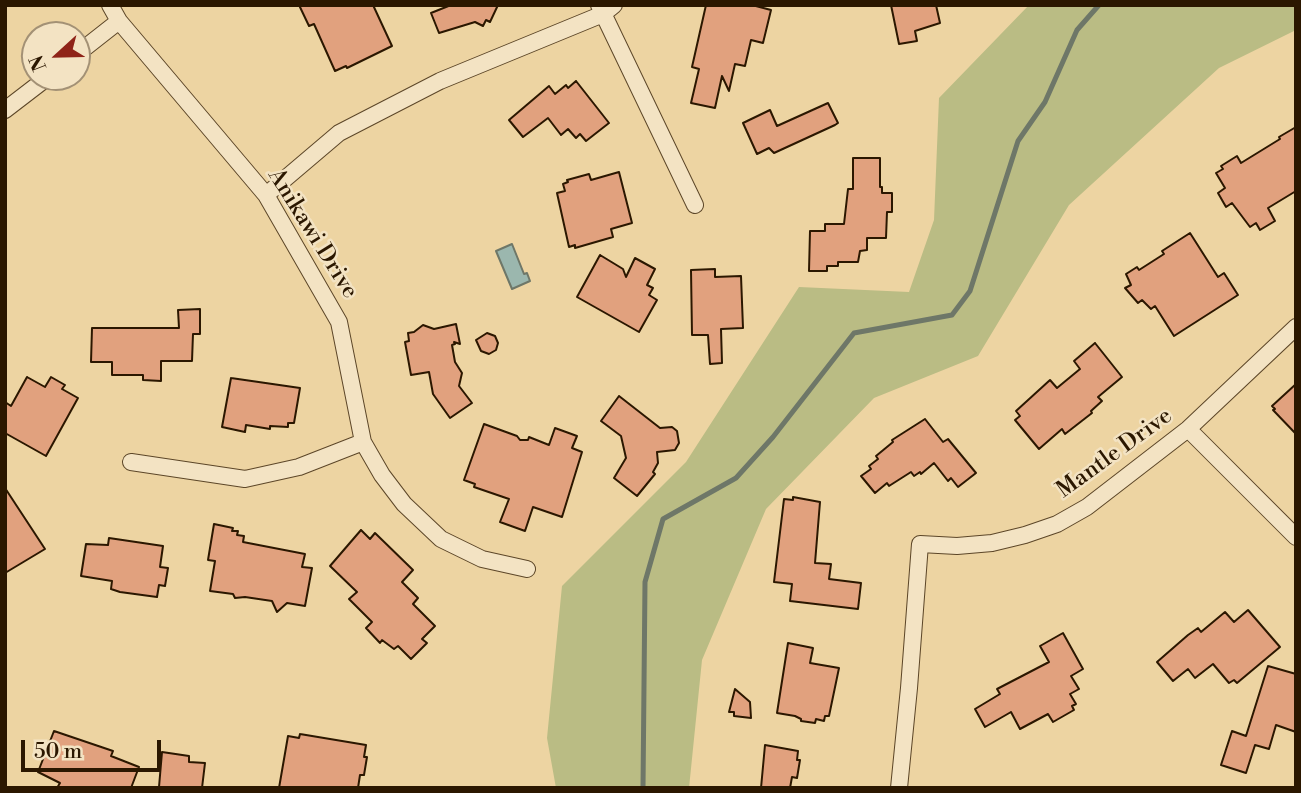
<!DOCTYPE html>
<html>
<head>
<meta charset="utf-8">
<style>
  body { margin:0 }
  #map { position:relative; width:1301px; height:793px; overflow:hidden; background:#edd4a2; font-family:"Libre Bodoni",serif }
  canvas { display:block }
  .frame { position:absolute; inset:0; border:7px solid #2b1700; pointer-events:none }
  .north { position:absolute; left:21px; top:21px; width:70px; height:70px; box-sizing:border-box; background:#f3e3c3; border:2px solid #a39175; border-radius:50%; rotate:248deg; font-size:19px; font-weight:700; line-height:28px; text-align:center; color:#2b1700 }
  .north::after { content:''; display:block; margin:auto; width:24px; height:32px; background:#8f2418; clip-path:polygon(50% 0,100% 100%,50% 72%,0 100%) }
  .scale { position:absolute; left:21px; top:740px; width:140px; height:32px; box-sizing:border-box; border:4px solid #2b1700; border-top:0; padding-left:9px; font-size:21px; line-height:24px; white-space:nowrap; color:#2b1700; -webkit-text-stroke:5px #f3e3c3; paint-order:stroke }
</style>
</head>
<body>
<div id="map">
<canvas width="1301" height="793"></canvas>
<div class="frame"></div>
<div class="north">N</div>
<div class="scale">50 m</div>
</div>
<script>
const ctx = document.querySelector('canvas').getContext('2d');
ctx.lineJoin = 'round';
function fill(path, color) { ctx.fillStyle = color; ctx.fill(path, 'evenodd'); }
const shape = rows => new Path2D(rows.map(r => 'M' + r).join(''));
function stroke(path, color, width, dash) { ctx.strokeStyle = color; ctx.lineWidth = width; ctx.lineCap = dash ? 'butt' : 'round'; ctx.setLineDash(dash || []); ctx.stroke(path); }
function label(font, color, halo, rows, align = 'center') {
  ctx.font = font + ' "Libre Bodoni",serif'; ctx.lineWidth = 5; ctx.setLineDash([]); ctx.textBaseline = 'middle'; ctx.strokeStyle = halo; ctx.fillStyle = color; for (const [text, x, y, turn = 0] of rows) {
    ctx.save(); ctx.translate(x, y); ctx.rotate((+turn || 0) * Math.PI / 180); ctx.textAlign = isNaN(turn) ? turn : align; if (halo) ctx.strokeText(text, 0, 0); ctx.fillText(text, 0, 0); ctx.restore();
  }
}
fill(shape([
  [1029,5,1296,5,1296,30,1219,68,1069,205,978,356,874,398,766,509,702,660,689,788,556,788,547,738,562,586,686,462,799,287,909,292,934,220,939,98]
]), '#babc84');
const water = shape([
  [512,244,524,274,527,273,530,281,512,289,496,251,512,244]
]);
fill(water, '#9bb7ae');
stroke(water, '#6e7768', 2);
stroke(shape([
  [643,788,645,582,663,519,736,478,773,437,854,333,952,315,970,291,1018,141,1045,102,1077,30,1099,5]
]), '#6e7768', 5);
const building = shape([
  [299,5,373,5,392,46,347,68,346,66,335,71,314,24,309,26,299,5],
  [451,5,498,5,490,22,486,20,483,26,475,22,439,33,431,13,451,5],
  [706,5,752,5,771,10,763,43,751,40,745,66,735,64,729,91,722,76,715,108,691,103,699,69,692,67,706,5],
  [891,5,936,5,940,23,915,31,917,41,899,44,891,5],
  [576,81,609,123,586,141,580,134,576,138,568,129,561,135,548,118,523,137,509,120,549,86,555,94,566,85,568,88,576,81],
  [828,103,838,123,835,125,774,153,769,148,757,154,743,123,770,110,777,126,828,103],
  [1296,127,1296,191,1268,208,1275,221,1260,230,1256,223,1250,227,1232,203,1226,207,1218,193,1225,188,1216,173,1223,169,1221,166,1237,156,1241,163,1280,139,1279,137,1296,127],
  [853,158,880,158,880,187,882,187,882,193,892,193,892,212,887,212,886,238,867,238,867,250,860,251,858,262,838,262,838,266,827,266,827,271,809,271,810,231,825,231,825,224,844,224,848,189,853,189,853,158],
  [619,172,632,223,611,229,613,237,575,248,575,245,569,247,557,193,565,191,563,184,568,182,567,180,589,174,591,180,619,172],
  [1190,233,1218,277,1224,273,1238,295,1174,336,1155,306,1151,309,1142,300,1138,303,1125,288,1131,285,1126,274,1137,267,1139,270,1164,254,1162,251,1190,233],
  [600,255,623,269,626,277,635,258,655,269,647,285,653,288,649,295,657,300,639,332,577,297,600,255],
  [715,269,715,277,741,276,743,328,721,329,722,363,710,364,708,335,692,335,691,270,715,269],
  [200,309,200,334,193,334,192,361,161,361,161,381,143,380,143,375,112,375,112,362,91,362,92,328,179,328,178,310,200,309],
  [456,324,460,344,454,342,455,344,452,345,455,362,462,373,459,386,472,403,450,418,433,394,429,372,411,375,405,342,409,341,408,333,414,332,423,325,434,329,456,324],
  [487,333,495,336,498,343,496,350,489,354,481,351,476,340,487,333],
  [1095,343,1122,377,1098,397,1102,401,1091,411,1092,413,1065,434,1062,429,1039,449,1015,420,1020,416,1016,411,1050,380,1057,388,1080,369,1074,361,1095,343],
  [27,377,45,387,51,377,65,385,62,389,78,398,46,456,5,433,5,402,11,406,27,377],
  [231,378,300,388,294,423,288,423,288,427,270,426,270,429,246,425,245,432,222,427,231,378],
  [1296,384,1296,434,1273,410,1275,409,1272,406,1296,384],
  [619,396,660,428,672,427,677,431,679,443,675,450,657,452,658,463,653,472,655,474,637,496,614,478,626,458,621,436,601,421,619,396],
  [925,419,943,442,948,439,976,473,958,487,951,478,948,481,934,463,921,474,920,472,914,476,911,472,889,486,887,483,875,493,861,476,871,469,869,466,878,459,876,456,893,442,892,440,925,419],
  [484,424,517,436,520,440,528,440,529,437,549,445,555,428,577,436,572,448,582,452,562,517,533,507,525,531,500,522,509,499,474,487,475,484,464,480,484,424],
  [5,488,45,549,5,573,5,488],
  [793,497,820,502,815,563,831,564,829,579,861,583,858,609,790,601,792,584,774,582,784,499,793,500,793,497],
  [214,524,233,528,232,531,238,531,237,535,244,536,243,542,305,554,302,567,312,568,305,606,287,603,277,612,272,601,245,597,235,598,233,594,210,591,215,561,208,560,214,524],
  [361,530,370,539,375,533,413,570,402,582,418,598,413,604,435,626,422,639,427,643,411,659,398,646,394,649,382,640,380,643,366,628,372,622,349,599,357,592,330,566,361,530],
  [109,538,163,546,160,567,168,568,165,586,159,585,157,597,120,592,111,589,112,581,81,576,86,544,108,545,109,538],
  [1248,610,1280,647,1237,683,1234,680,1229,683,1213,664,1195,678,1188,669,1173,681,1157,662,1188,635,1198,628,1201,632,1225,612,1234,622,1248,610],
  [1063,633,1083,669,1071,676,1079,689,1070,694,1076,704,1072,706,1074,710,1053,722,1048,714,1020,729,1011,712,985,727,975,709,1000,694,997,689,1049,662,1040,646,1063,633],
  [788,643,813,648,810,663,839,668,829,716,825,716,824,721,816,719,815,723,801,721,801,719,795,716,777,713,788,643],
  [1268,666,1296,674,1296,732,1276,725,1269,749,1255,745,1246,773,1221,765,1232,731,1246,736,1268,666],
  [735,689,750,702,751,718,734,716,734,712,729,712,735,689],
  [54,731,113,751,111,756,139,767,131,788,57,788,60,783,38,772,54,731],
  [300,734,366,745,364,757,367,757,364,775,360,775,358,788,279,788,288,736,299,738,300,734],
  [765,745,798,751,797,760,800,760,797,778,792,777,790,788,761,788,765,745],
  [162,752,189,756,189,762,205,763,202,788,159,787,162,752]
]);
fill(building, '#e1a17e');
stroke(building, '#2b1700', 2);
const minor = shape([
  [110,5,119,21,266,195,339,322,363,442,382,475,404,504,441,539,482,559,527,569],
  [599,5,695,205],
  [77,54,119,21],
  [5,110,48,77],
  [266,195,339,133,440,81,603,14,614,5],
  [1188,429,1296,537],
  [131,462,245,479,299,467,363,442],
  [899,788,909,688,920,544,957,546,992,543,1025,535,1057,524,1087,507,1188,429,1296,327]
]);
stroke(minor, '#5c4628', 18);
stroke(minor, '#f3e3c3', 16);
label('23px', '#2b1700', '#f3e3c3', [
  ["Anikawi Drive",312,234,58],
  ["Mantle Drive",1115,454,-36]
]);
</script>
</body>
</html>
